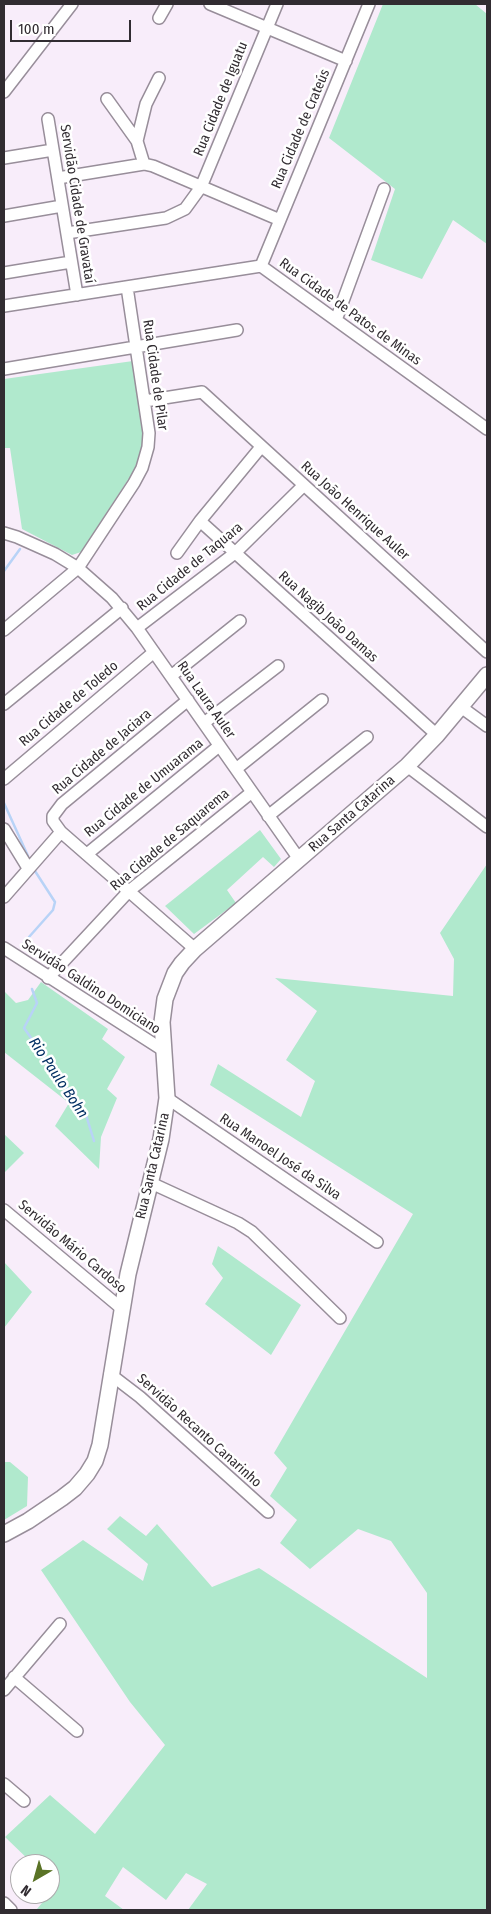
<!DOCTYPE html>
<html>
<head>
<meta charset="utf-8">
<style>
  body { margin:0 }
  #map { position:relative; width:491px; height:1914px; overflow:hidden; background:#f8edfa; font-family:"Fira Sans Condensed",sans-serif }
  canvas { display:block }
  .frame { position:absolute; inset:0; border:5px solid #312c31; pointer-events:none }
  .north { position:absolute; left:10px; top:1854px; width:50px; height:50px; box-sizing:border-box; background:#fff; border:1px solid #adabad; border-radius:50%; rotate:218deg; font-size:14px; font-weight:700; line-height:20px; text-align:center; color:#312c31 }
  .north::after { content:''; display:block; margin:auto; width:18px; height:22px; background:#5a7326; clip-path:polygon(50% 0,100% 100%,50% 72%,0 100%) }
  .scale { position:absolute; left:10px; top:20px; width:121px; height:22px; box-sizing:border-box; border:2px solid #312c31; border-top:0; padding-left:6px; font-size:15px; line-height:18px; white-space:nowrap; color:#312c31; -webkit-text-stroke:4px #fff; paint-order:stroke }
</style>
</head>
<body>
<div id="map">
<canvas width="491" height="1914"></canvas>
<div class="frame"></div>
<div class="north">N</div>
<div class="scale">100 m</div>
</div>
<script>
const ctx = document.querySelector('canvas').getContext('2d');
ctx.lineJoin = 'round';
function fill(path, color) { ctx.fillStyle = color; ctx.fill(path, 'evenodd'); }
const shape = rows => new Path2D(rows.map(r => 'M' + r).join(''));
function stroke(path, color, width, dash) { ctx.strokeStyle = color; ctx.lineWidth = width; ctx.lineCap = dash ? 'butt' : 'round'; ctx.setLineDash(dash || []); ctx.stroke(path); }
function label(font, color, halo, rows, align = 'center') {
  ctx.font = font + ' "Fira Sans Condensed",sans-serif'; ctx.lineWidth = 5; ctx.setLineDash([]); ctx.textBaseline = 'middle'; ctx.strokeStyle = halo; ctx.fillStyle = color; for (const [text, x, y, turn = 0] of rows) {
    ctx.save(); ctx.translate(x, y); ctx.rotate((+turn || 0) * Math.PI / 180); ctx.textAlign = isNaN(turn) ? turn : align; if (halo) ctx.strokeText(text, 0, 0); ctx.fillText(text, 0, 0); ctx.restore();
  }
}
fill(shape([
  [383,4,475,4,487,14,487,244,453,220,422,279,371,260,395,189,329,138],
  [133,361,142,423,142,445,137,466,81,552,72,555,22,529,10,448,4,448,4,379],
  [260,830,281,859,274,867,263,857,227,890,236,903,194,934,165,906],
  [487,864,487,1910,188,1910,207,1884,186,1873,166,1900,123,1867,105,1896,124,1910,39,1910,37,1909,56,1886,50,1880,50,1864,33,1864,5,1837,50,1795,95,1834,165,1745,130,1702,41,1570,83,1540,143,1581,148,1564,107,1529,120,1516,146,1536,157,1524,212,1587,259,1568,427,1678,427,1593,391,1541,358,1529,310,1569,280,1543,297,1520,270,1496,287,1468,274,1453,413,1214,210,1085,218,1064,301,1117,315,1081,286,1060,317,1011,275,978,453,996,454,959,440,933],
  [41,982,108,1029,102,1039,125,1057,107,1089,117,1098,101,1137,99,1169,55,1126,69,1103,4,1052,4,993,5,992,16,1003,28,1000],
  [4,1134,24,1153,4,1173],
  [218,1246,301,1305,271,1355,205,1304,223,1278,212,1264],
  [4,1262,32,1292,4,1328],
  [4,1462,10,1462,28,1477,27,1506,4,1520]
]), '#b0e9cd');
stroke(shape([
  [4,571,20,549],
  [4,803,28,856],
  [21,946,53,910,55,902,35,871],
  [32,989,37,1003,24,1028,86,1115,94,1141]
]), '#b8d3f7', 2.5);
const minor = shape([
  [210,4,346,61],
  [159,18,167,4],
  [4,92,72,4],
  [107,99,137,141],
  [48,119,77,295],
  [4,158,53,150],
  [144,164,137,141,146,104,159,78],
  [58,178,144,164,153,166,280,220],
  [4,216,62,206],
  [67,233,166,218,185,209,201,187,277,4],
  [261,266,369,4],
  [4,273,71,262],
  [4,306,261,266,487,429],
  [336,320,384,189],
  [4,369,237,330],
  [145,401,202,392,487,652],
  [200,521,437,735],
  [4,533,17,537,55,554,78,568,112,598,137,628,299,859],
  [177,553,200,521,261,447],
  [137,628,235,553,304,485],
  [4,630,78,568,134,483,142,468,148,447,149,433,127,287],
  [171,676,240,621],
  [188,700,62,804,53,816,53,821,61,832,195,949],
  [4,704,122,608],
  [461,707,487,726],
  [204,723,278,666],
  [407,766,487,827],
  [236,769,322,700],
  [4,779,154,652],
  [268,816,367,737],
  [4,829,28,868],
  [87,854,219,746],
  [4,897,61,832],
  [4,948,163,1050],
  [48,978,129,891,252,792],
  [167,1098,377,1242],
  [151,1183,238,1223,252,1232,340,1318],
  [4,1210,121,1308],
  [110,1374,140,1397,268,1512],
  [14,1677,77,1731],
  [4,1690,60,1624],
  [4,1784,24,1801],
  [4,1903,11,1910]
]);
const major = shape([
  [4,1534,28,1521,62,1498,75,1488,87,1474,95,1461,100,1445,128,1274,161,1139,167,1098,162,1022,165,999,175,973,182,963,195,949,407,766,437,735,487,675]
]);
stroke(minor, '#988e9a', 14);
stroke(major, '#988e9a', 18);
stroke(minor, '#fff', 11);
stroke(major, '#fff', 15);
label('14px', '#312c31', '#fff', [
  ["Rua Cidade de Iguatu",221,99,-68],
  ["Rua Cidade de Crateús",301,129,-67],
  ["Servidão Cidade de Gravataí",77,204,81],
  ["Rua Cidade de Patos de Minas",350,312,36],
  ["Rua Cidade de Pilar",155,375,82],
  ["Rua João Henrique Auler",355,511,42],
  ["Rua Cidade de Taquara",190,567,-39],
  ["Rua Nagib João Damas",328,617,42],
  ["Rua Laura Auler",206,700,55],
  ["Rua Cidade de Toledo",69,704,-40],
  ["Rua Cidade de Jaciara",102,752,-40],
  ["Rua Cidade de Umuarama",144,788,-39],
  ["Rua Santa Catarina",352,814,-41],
  ["Rua Cidade de Saquarema",170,840,-40],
  ["Servidão Galdino Domiciano",91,987,33],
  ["Rua Manoel José da Silva",280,1157,34],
  ["Rua Santa Catarina",153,1166,-77],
  ["Servidão Mário Cardoso",72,1247,40],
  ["Servidão Recanto Canarinho",199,1431,42]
]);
label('italic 15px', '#043164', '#fff', [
  ["Rio Paulo Bohn",58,1078,56]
]);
</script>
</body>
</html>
